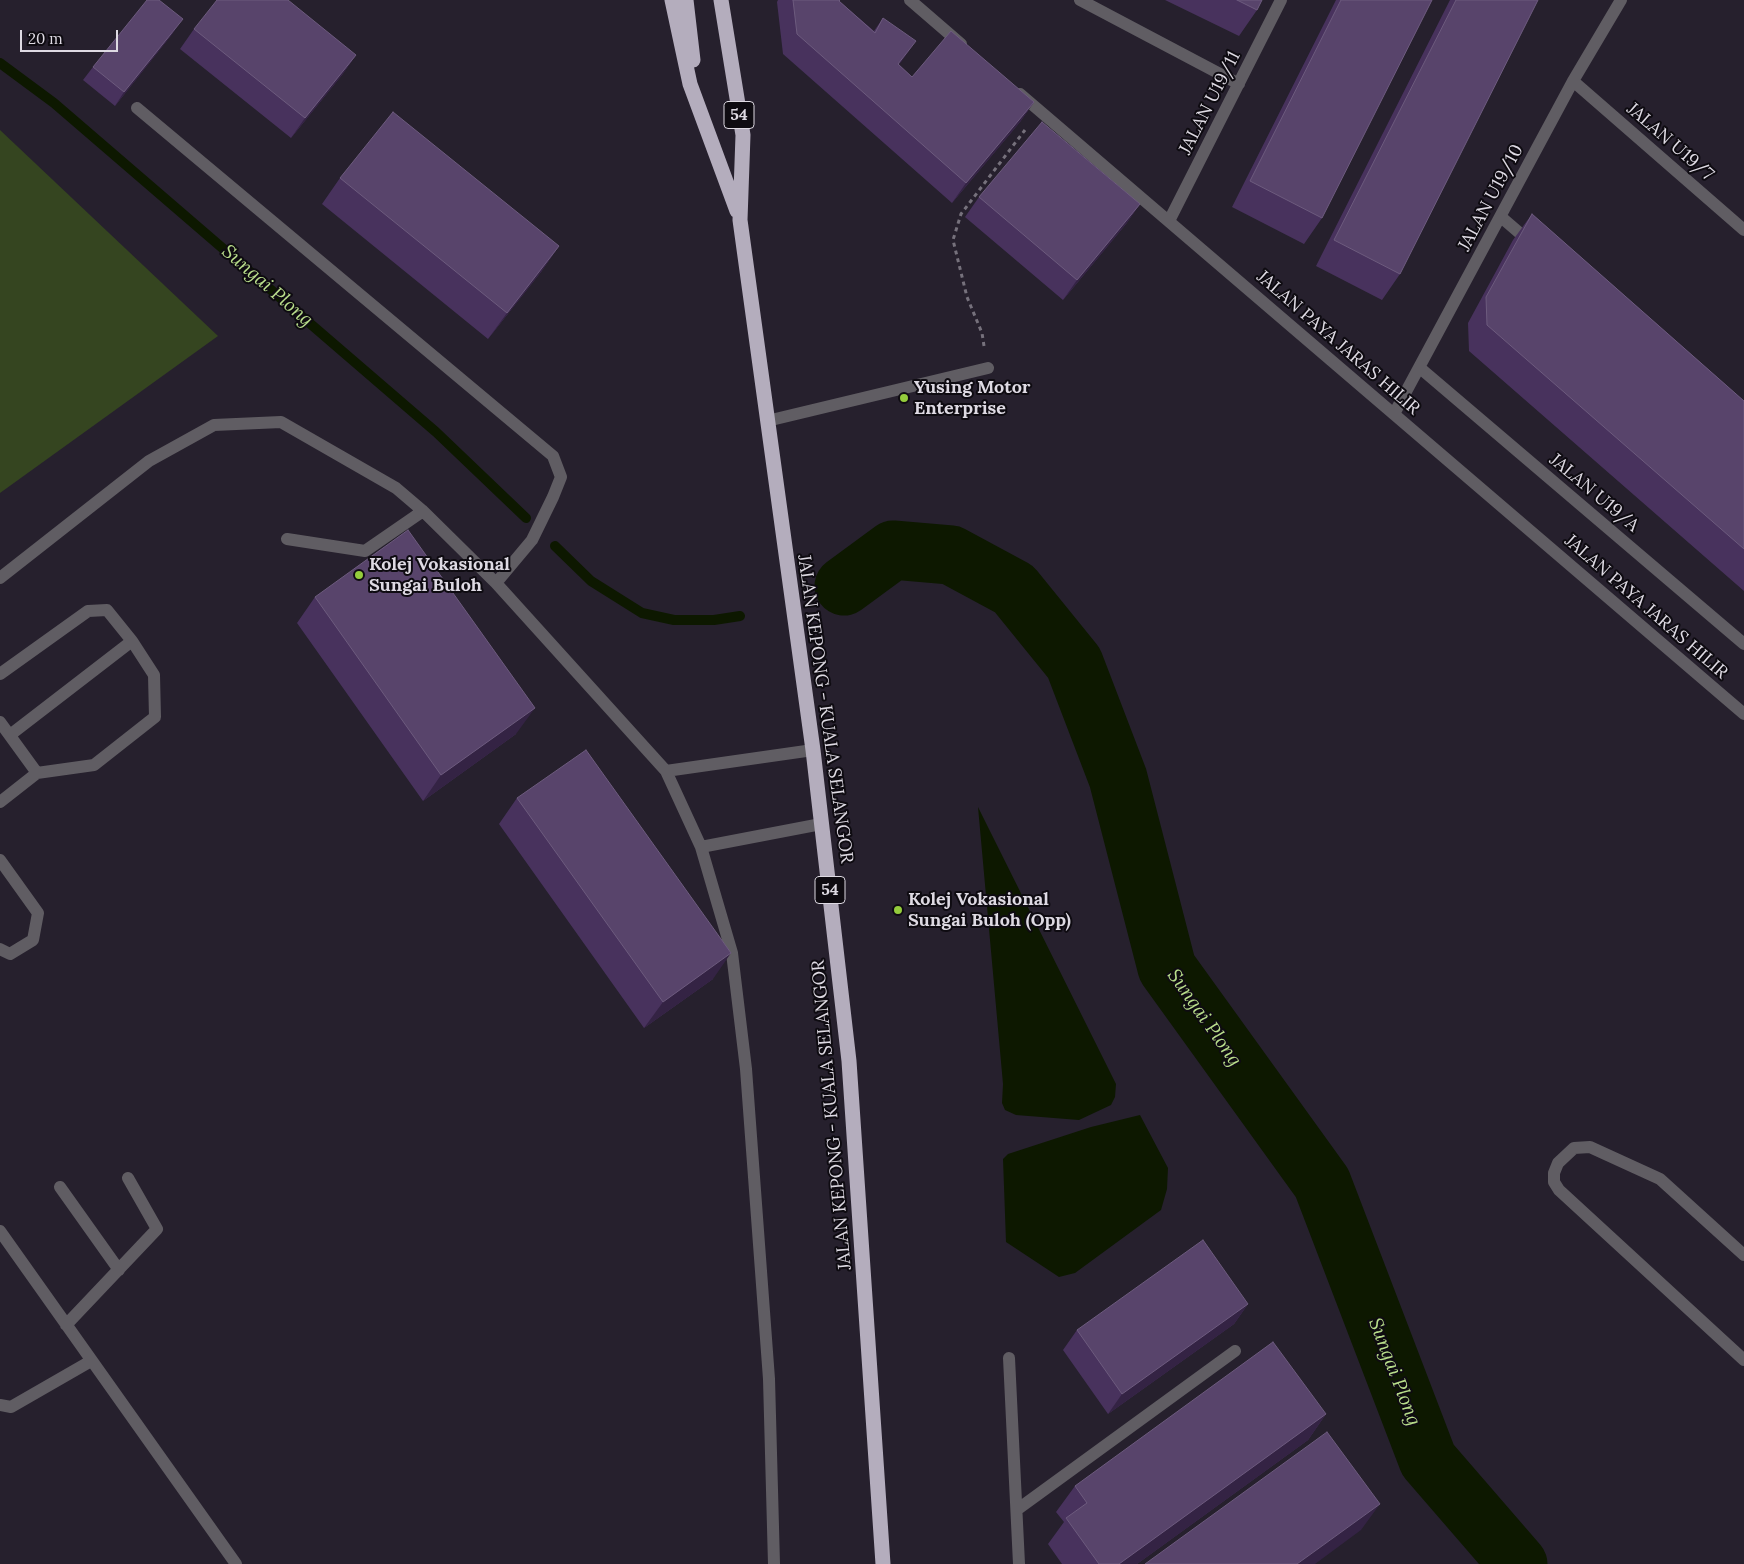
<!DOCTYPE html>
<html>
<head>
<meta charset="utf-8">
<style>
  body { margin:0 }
  #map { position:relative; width:1744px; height:1564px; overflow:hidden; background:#26202d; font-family:Lora,serif }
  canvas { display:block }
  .scale { position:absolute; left:20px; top:30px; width:98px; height:22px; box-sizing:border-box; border:2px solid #dedae3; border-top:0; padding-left:6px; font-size:15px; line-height:18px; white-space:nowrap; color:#dedae3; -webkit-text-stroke:4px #0e0b11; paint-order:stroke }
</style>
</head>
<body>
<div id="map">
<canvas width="1744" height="1564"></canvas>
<div class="scale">20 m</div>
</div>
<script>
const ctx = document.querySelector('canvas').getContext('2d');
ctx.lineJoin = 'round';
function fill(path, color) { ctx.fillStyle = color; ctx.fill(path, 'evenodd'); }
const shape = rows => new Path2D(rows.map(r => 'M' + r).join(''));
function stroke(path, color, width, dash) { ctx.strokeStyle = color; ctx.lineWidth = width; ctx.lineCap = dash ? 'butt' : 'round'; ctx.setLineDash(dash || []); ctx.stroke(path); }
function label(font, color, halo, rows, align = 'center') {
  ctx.font = font + ' Lora,serif'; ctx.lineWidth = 4; ctx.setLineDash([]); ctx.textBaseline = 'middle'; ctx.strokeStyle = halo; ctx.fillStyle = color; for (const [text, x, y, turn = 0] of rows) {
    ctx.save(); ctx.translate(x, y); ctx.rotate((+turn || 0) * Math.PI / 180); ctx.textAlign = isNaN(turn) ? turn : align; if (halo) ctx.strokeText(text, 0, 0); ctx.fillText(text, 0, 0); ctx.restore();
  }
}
fill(shape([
  [0,130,218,336,0,493]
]), '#354520');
fill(shape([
  [978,807,1116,1084,1115,1097,1111,1105,1079,1120,1016,1115,1005,1110,1002,1103,1003,1084],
  [1140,1115,1168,1168,1167,1189,1161,1210,1075,1273,1059,1277,1006,1242,1003,1159,1008,1154,1091,1127]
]), '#0d1800');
stroke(shape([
  [0,63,54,103,436,432,526,518],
  [555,546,591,581,642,613,674,620,714,620,740,616]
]), '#0d1800', 10);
stroke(shape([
  [844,586,893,550,951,555,1014,589,1074,663,1118,778,1167,968,1322,1183,1428,1460,1518,1564]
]), '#0d1800', 59);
stroke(shape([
  [984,346,982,333,967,297,953,240,961,214,1025,130]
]), '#76717c', 3, [4, 4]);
stroke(shape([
  [910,0,961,44],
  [1080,0,1239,84],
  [1573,81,1744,230],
  [1020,94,1744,714],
  [137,108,553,456,561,477,553,497,532,540,496,583],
  [1501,217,1530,242],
  [1169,221,1281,0],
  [1420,368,1744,644],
  [1394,414,1573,81,1621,0],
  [767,421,988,368],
  [287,539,365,551,423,511],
  [0,578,149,461,214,425,281,422,396,488,423,511,496,583,666,771,701,847,732,953,746,1069,769,1379,774,1564],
  [0,674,88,611,107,610,132,641,10,735],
  [0,722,37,773,0,802],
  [666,771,813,750],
  [37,773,94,765,155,717,154,675,132,641],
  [701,847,821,824],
  [0,860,38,913,33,940,10,954,0,949],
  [60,1187,119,1270],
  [0,1231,236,1564],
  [1744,1255,1660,1179,1590,1147,1574,1148,1558,1163,1554,1173,1554,1182,1559,1190,1744,1360],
  [66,1325,157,1229,128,1178],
  [1009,1358,1019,1564],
  [0,1405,11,1407,91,1361],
  [1018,1509,1235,1351]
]), '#605d63', 12);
stroke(shape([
  [672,0,690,84,737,211],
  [686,0,693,60],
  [721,0,743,135,740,220,813,750,849,1061,883,1564]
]), '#b4adbd', 15);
fill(shape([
  [778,0,840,0,839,1,874,31,883,18,899,65,912,77,1034,102,1020,122,952,203,783,54,777,2],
  [1165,0,1262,0,1257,10,1239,36],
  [1336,0,1432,0,1322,218,1304,244,1232,207],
  [1450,0,1538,0,1400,274,1382,300,1316,266],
  [194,29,356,55,342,75,291,138,180,49],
  [173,33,115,106,83,80,93,67],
  [340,178,559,246,541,272,488,339,322,204],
  [979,197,1140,204,1126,224,1063,300,965,217],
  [1532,214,1744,401,1744,591,1469,351,1468,323,1513,240],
  [315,597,516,734,423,801,297,623],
  [517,798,713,979,644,1028,499,824],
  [1248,1304,1234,1324,1108,1414,1063,1350,1077,1330],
  [1326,1414,1308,1440,1137,1564,1062,1564,1048,1544,1064,1522,1056,1512,1075,1486]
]), '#48325d');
fill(shape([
  [183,19,173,33,115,106,124,92],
  [916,41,902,61,884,84,898,64],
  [356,55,342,75,291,138,305,118],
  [1034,102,1020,122,952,203,966,183],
  [1140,204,1126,224,1063,300,1077,280],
  [559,246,541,272,488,339,507,313],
  [535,708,516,734,423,801,441,775],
  [731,953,713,979,644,1028,663,1002],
  [1248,1304,1234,1324,1108,1414,1122,1394],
  [1326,1414,1308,1440,1137,1564,1119,1564],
  [1380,1504,1361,1530,1315,1564,1297,1564]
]), '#342344');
const building = shape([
  [147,0,159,0,183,19,124,92,93,67,147,0],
  [217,0,288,0,356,55,305,118,194,29,217,0],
  [793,0,840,0,839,1,875,33,883,18,916,41,898,64,912,77,951,31,1034,102,966,183,797,34,793,0],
  [1237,0,1262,0,1257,10,1237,0],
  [1341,0,1432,0,1322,218,1250,181,1341,0],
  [1456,0,1538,0,1400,274,1334,240,1456,0],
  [393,112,559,246,507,313,340,178,393,112],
  [1042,122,1140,204,1077,280,979,197,1042,122],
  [1532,214,1744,401,1744,549,1487,325,1486,297,1532,214],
  [408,530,535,708,441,775,315,597,408,530],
  [586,750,731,953,663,1002,517,798,586,750],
  [1203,1240,1248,1304,1122,1394,1077,1330,1203,1240],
  [1273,1342,1326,1414,1119,1564,1099,1564,1066,1518,1087,1503,1075,1486,1273,1342],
  [1327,1432,1380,1504,1297,1564,1145,1564,1327,1432]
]);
fill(building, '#58446b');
stroke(building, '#6d5b7e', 1);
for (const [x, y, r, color] of [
  [904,398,5,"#94cc3c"],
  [359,575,5,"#94cc3c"],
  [898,910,5,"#94cc3c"]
]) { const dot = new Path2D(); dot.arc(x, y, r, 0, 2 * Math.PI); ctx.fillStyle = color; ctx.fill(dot); stroke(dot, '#0e0b11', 2); }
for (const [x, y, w] of [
  [739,115,30],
  [830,890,30]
]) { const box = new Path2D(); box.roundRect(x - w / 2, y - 13.5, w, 27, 4); ctx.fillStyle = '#0e0b11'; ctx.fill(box); stroke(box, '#dedae3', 1); }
label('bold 16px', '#dedae3', null, [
  ["54",739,115],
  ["54",830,890]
]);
label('18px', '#dedae3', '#0e0b11', [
  ["JALAN U19/11",1210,103,-63],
  ["JALAN U19/7",1670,142,41],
  ["JALAN U19/10",1491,198,-62],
  ["JALAN PAYA JARAS HILIR",1338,343,41],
  ["JALAN U19/A",1594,493,40],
  ["JALAN PAYA JARAS HILIR",1646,607,41],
  ["JALAN KEPONG - KUALA SELANGOR",825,709,82],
  ["JALAN KEPONG - KUALA SELANGOR",832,1115,-95]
]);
label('bold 18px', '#dedae3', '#0e0b11', [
  ["Yusing Motor",914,388],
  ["Enterprise",914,409],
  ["Kolej Vokasional",369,565],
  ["Sungai Buloh",369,586],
  ["Kolej Vokasional",908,900],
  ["Sungai Buloh (Opp)",908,921]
], 'left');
label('italic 19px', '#b8dd8b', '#0e0b11', [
  ["Sungai Plong",267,286,41],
  ["Sungai Plong",1204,1018,55],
  ["Sungai Plong",1394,1372,69]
]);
</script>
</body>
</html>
